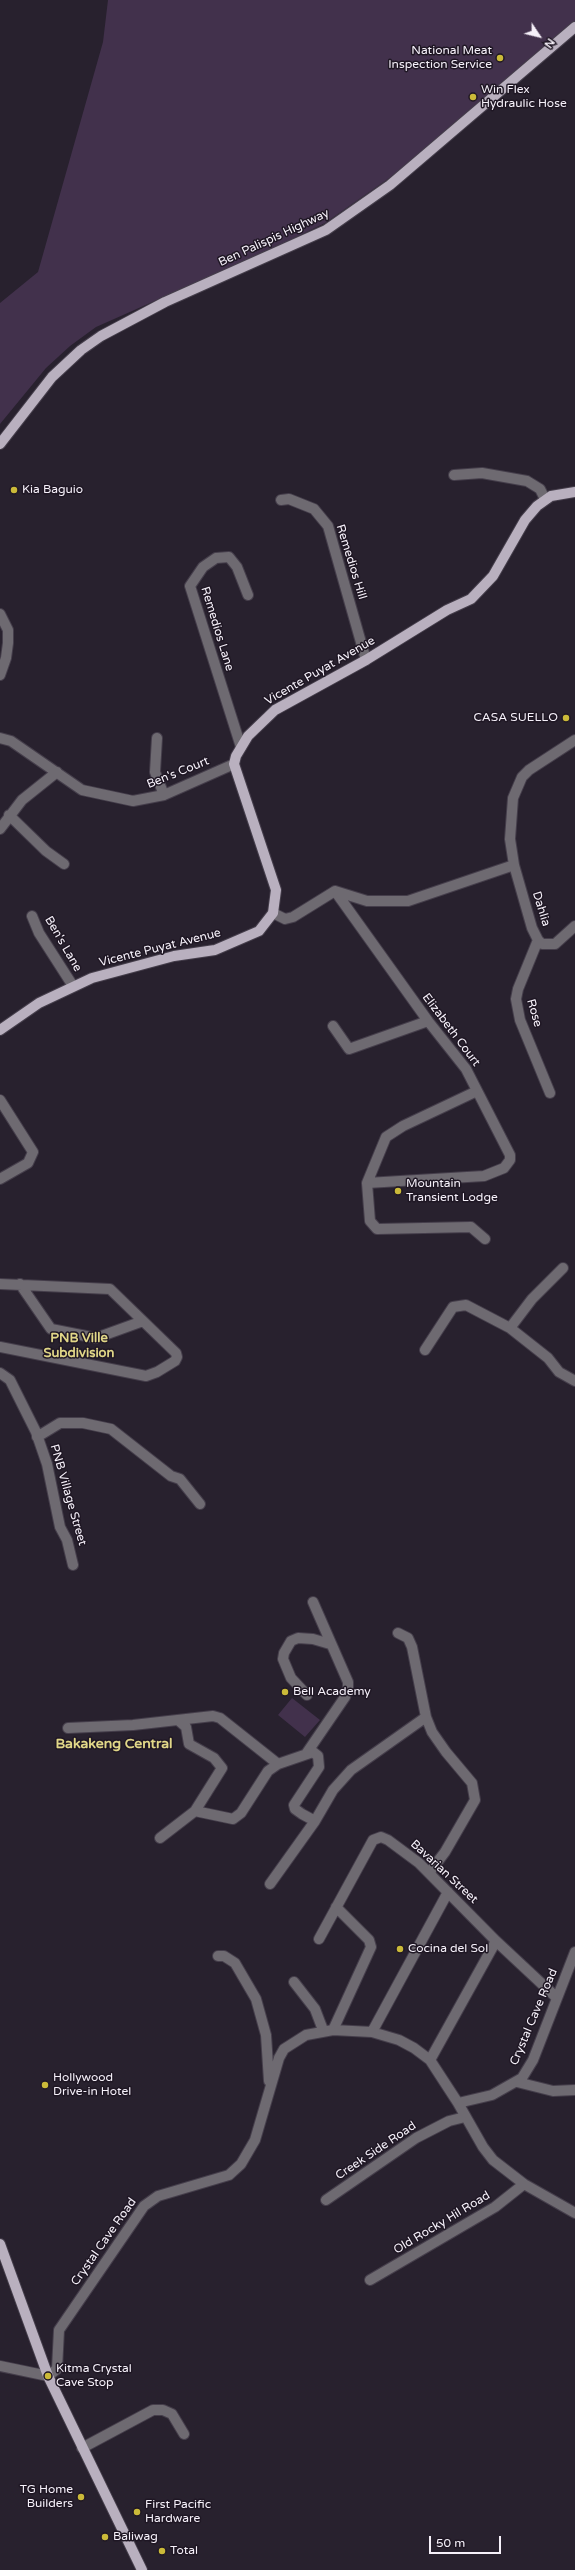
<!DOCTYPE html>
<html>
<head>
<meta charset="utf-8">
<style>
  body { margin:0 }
  #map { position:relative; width:575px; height:2570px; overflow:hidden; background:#28212e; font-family:"Varela Round",sans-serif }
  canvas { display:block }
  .north { position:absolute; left:519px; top:16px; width:40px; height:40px; -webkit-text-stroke:3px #1f1724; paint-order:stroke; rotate:125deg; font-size:11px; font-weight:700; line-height:16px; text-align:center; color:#f6f1fa }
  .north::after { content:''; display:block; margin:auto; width:14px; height:18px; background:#f6f1fa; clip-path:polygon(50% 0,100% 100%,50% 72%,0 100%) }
  .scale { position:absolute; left:429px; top:2536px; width:72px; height:18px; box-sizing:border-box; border:2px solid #f6f1fa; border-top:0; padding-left:5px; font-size:12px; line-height:14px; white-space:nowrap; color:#f6f1fa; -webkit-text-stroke:3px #1f1724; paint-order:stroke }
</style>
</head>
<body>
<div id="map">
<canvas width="575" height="2570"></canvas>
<div class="north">N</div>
<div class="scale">50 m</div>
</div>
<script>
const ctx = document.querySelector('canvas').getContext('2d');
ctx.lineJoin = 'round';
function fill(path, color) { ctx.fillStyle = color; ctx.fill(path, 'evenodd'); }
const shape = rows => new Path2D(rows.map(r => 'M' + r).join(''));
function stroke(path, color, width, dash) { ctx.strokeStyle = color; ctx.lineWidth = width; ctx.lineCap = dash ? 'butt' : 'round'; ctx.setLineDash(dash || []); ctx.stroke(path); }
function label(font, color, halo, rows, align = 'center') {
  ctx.font = font + ' "Varela Round",sans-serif'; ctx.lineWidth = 3; ctx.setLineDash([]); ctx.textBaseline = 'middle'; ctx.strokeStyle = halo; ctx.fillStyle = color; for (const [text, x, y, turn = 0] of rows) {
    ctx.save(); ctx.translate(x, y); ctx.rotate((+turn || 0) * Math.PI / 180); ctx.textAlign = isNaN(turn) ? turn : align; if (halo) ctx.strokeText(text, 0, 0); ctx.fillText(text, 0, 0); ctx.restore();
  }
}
fill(shape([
  [108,0,575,0,575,24,405,167,325,223,272,249,96,327,70,346,46,368,0,424,0,303,38,272,103,42],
  [292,1698,320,1720,305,1737,278,1715]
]), '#42314c');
const minor = shape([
  [454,475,482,473,527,481,540,489,545,499],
  [281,500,289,499,314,509,328,526,366,660],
  [0,614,8,630,8,643,6,658,0,675],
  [0,738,11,741,82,790,133,801,164,795,234,764],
  [157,738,155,772,164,795],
  [575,740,529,770,522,777,513,798,510,839,514,865,532,928,538,940,542,944,555,944,575,926],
  [241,747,190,586,203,567,216,558,229,557,237,567,248,595],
  [9,815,46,851,64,864],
  [0,829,22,800,57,772],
  [335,891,428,1021,466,1069,510,1155,510,1160,504,1168,484,1176,367,1183],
  [273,913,285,919,293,917,335,891,367,901,408,901,514,865],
  [32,916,39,933,73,986],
  [538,940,518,989,516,999,520,1020,550,1093],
  [333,1026,349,1049,428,1021],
  [477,1091,403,1126,386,1137,367,1183,370,1221,377,1229,471,1227,485,1239],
  [0,1100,33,1152,28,1163,0,1179],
  [0,1284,110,1289,176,1353,177,1357,175,1361,157,1372,146,1376,0,1347],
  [20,1284,51,1329,96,1338,143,1321],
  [510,1328,532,1299,563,1268],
  [425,1350,453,1307,466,1305,510,1328,548,1358,559,1372,575,1381],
  [0,1373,10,1380,36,1432,47,1464,60,1527,67,1540,73,1565],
  [37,1437,60,1423,83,1423,111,1429,171,1476,180,1479,200,1504],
  [398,1633,408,1638,412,1647,426,1717],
  [307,1695,291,1678,283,1659,284,1653,291,1641,298,1638,313,1639,330,1644],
  [68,1728,133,1725,213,1716,220,1718,278,1764],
  [306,1754,345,1697,348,1688,348,1682,313,1602],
  [195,1811,233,1819,241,1813,268,1771,278,1764,313,1752,318,1756,319,1767,294,1805,295,1809,302,1814,315,1821,333,1790,351,1770,426,1717,432,1732,446,1752,472,1783,475,1800,445,1852,429,1873],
  [160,1838,195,1811,222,1768,214,1758,189,1744,186,1727,178,1720],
  [270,1884,315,1821],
  [319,1939,373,1840,381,1837,388,1840,419,1863,496,1941,557,1998],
  [218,1956,224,1956,235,1963,256,1999,266,2035,269,2081],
  [294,1982,315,2009,323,2030],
  [333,2030,371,1947,369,1940,336,1907],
  [372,2032,448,1892],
  [430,2060,496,1941],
  [517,2082,553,2091,575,2090],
  [458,2103,492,2095,522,2078,533,2060,575,1952],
  [326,2200,416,2138,449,2121,465,2117],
  [370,2280,495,2207,524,2184],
  [0,2366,48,2376,57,2369,59,2330,144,2206,158,2196,229,2175,241,2164,255,2140,279,2058,284,2049,306,2035,333,2030,372,2032,399,2040,414,2048,430,2060,458,2103,483,2147,493,2160,524,2184,575,2213],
  [82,2448,153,2410,163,2410,172,2414,184,2434]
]);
const major = shape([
  [0,444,52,377,81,350,101,336,165,302,326,230,390,185,575,27],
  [0,1030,39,1003,92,978,174,956,215,950,259,931,273,913,276,890,234,764,236,756,248,736,275,710,366,660,447,610,471,599,493,576,525,520,537,506,551,496,575,492],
  [0,2244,48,2376,142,2570]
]);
stroke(minor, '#453e4b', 12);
stroke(major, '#453e4b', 12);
stroke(minor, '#6e6a71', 10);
stroke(major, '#b9b0bf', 10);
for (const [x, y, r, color] of [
  [500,58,4,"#cbba39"],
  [473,97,4,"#cbba39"],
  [14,490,4,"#cbba39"],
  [566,718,4,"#cbba39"],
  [398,1191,4,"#cbba39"],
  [285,1692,4,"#cbba39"],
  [400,1949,4,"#cbba39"],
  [45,2085,4,"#cbba39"],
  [48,2376,4,"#cbba39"],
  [81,2497,4,"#cbba39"],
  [137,2512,4,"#cbba39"],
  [105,2537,4,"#cbba39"],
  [162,2551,4,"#cbba39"]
]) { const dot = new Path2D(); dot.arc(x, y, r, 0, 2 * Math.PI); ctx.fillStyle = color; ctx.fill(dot); stroke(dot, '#1f1724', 1.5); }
label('12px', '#f6f1fa', '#1f1724', [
  ["National Meat",492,51,"right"],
  ["Inspection Service",492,65,"right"],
  ["Win Flex",481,90],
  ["Hydraulic Hose",481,104],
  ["Kia Baguio",22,490],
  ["CASA SUELLO",558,718,"right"],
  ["Mountain",406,1184],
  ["Transient Lodge",406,1198],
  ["Bell Academy",293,1692],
  ["Cocina del Sol",408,1949],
  ["Hollywood",53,2078],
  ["Drive-in Hotel",53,2092],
  ["Kitma Crystal",56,2369],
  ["Cave Stop",56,2383],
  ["TG Home",73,2490,"right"],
  ["Builders",73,2504,"right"],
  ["First Pacific",145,2505],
  ["Hardware",145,2519],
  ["Baliwag",113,2537],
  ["Total",170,2551]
], 'left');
label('12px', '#f6f1fa', '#1f1724', [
  ["Ben Palispis Highway",274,238,-25],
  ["Remedios Hill",351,562,73],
  ["Remedios Lane",217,629,73],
  ["Vicente Puyat Avenue",320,671,-30],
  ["Ben's Court",178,773,-22],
  ["Dahlia",541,909,73],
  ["Ben's Lane",63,944,60],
  ["Vicente Puyat Avenue",160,948,-14],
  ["Rose",534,1013,74],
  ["Elizabeth Court",451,1030,53],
  ["PNB Village Street",68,1495,74],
  ["Bavarian Street",444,1872,43],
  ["Crystal Cave Road",534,2017,-67],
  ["Creek Side Road",376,2151,-34],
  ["Old Rocky Hil Road",442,2223,-31],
  ["Crystal Cave Road",104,2242,-55]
]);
label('bold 13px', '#e1d788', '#1f1724', [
  ["PNB Ville",79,1339],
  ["Subdivision",79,1354]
]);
label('bold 14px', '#e1d788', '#1f1724', [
  ["Bakakeng Central",114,1744]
]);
</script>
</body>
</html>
